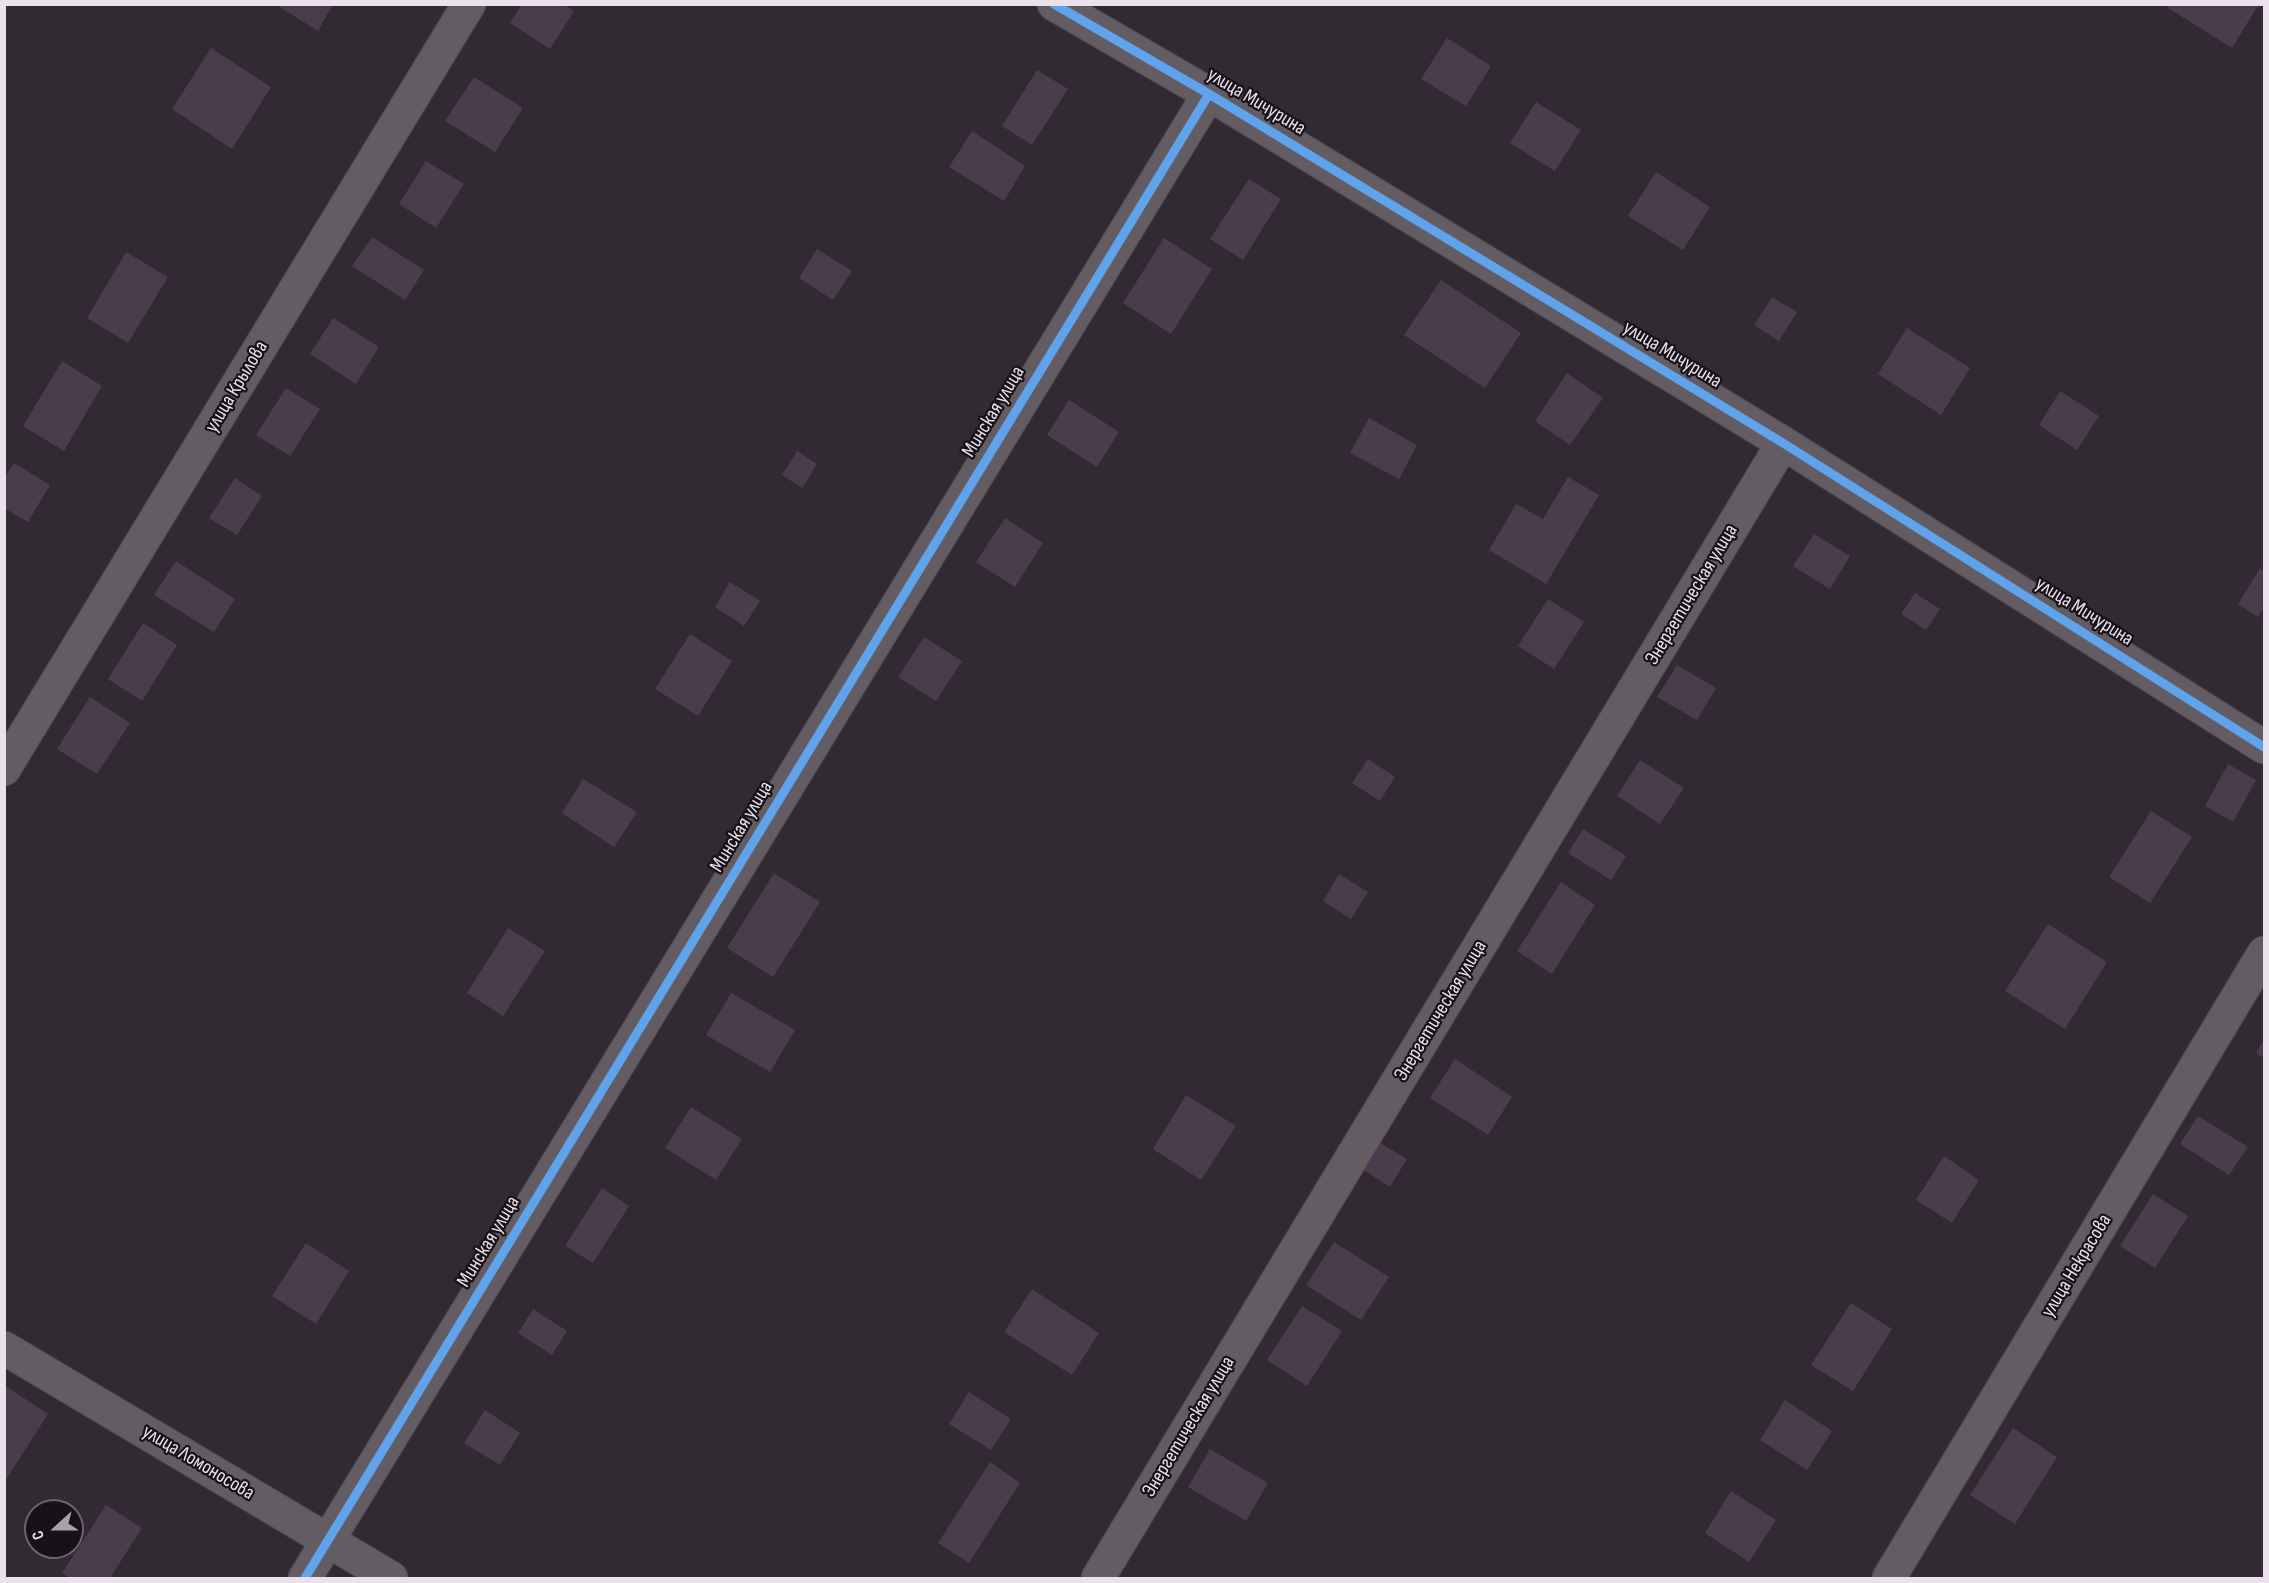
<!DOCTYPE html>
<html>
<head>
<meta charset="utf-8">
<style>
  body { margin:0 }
  #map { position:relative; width:2269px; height:1583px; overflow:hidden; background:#312a32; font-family:"Sofia Sans Condensed",sans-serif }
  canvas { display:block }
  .frame { position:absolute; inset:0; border:6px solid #ebe1ec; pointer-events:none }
  .north { position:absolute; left:24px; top:1499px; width:60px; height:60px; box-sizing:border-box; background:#171118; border:2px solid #6c646d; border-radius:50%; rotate:249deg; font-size:16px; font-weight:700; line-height:24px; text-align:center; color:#ebe1ec }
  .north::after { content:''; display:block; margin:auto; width:21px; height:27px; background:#aaa1ab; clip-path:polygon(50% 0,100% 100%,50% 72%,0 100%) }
</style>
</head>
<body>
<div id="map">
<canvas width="2269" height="1583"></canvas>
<div class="frame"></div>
<div class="north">С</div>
</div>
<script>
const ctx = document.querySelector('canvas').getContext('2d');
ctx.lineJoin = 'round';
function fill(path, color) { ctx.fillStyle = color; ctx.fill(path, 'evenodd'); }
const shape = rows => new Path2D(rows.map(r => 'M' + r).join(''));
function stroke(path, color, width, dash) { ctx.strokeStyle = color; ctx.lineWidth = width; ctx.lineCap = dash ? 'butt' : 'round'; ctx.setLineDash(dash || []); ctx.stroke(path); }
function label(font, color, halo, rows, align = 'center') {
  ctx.font = font + ' "Sofia Sans Condensed",sans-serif'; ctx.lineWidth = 4.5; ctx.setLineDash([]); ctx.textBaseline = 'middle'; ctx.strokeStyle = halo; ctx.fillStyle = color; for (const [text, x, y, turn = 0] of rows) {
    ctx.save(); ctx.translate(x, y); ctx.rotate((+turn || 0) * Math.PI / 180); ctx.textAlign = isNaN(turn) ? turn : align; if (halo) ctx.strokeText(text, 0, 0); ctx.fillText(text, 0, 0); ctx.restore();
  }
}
fill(shape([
  [275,4,333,4,318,31],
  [522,4,563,4,574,11,550,49,510,23],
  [2170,4,2259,4,2232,48,2168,8],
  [1447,38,1491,66,1466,106,1421,79],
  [211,48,271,87,232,149,172,109],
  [1037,70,1068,89,1032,145,1002,126],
  [474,77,523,108,495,152,445,121],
  [1536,102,1581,130,1555,171,1510,143],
  [972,131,1025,166,1004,201,949,167],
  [426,161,464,184,436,228,399,204],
  [1656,172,1710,207,1683,250,1628,216],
  [1249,179,1281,199,1243,260,1210,239],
  [372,237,424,270,405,300,352,266],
  [1164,238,1212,269,1171,334,1123,303],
  [817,249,852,271,833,300,799,278],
  [126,252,168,277,128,343,87,318],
  [1441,280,1521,333,1485,388,1404,335],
  [1772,297,1797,312,1779,341,1754,325],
  [333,318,379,347,356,384,310,354],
  [1907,328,1970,368,1941,415,1878,374],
  [62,361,102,386,64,451,23,426],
  [1567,373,1603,398,1570,445,1535,421],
  [286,388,320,409,290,456,256,435],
  [2060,391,2099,416,2077,450,2039,425],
  [1069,400,1119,432,1097,467,1047,435],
  [1369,418,1417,445,1399,479,1350,453],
  [797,451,817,464,802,488,782,475],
  [14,463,50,485,28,522,4,508,4,478],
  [1568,477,1599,495,1546,584,1489,550,1516,504,1543,519],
  [235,478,262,496,237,535,209,518],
  [1005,518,1043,543,1015,587,976,562],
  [1814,534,1850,556,1830,589,1793,566],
  [176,561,235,599,214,632,154,595],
  [2260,568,2264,571,2264,607,2258,617,2238,604],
  [730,582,760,601,744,626,715,607],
  [1915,593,1940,609,1926,630,1901,614],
  [1548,599,1584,622,1554,669,1518,646],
  [143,623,177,645,142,701,108,679],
  [690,634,732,661,698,716,655,689],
  [924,637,962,661,936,701,898,677],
  [1677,665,1716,688,1697,720,1657,697],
  [90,697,130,723,97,774,57,749],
  [1368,759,1395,777,1380,801,1352,783],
  [1640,760,1684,788,1660,824,1617,796],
  [2228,764,2256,780,2233,822,2205,806],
  [583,779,637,812,614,847,562,813],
  [2151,811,2192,837,2150,903,2109,877],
  [1583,829,1626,856,1611,880,1568,853],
  [774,873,820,902,773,977,727,948],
  [1339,874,1368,892,1351,919,1323,901],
  [1561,882,1595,905,1552,974,1517,951],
  [2048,924,2107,962,2065,1029,2005,991],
  [508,928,545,951,503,1016,467,993],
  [731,993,795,1030,770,1072,706,1035],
  [2264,1040,2264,1058,2256,1053],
  [1455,1059,1512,1097,1488,1135,1430,1098],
  [1186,1095,1236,1126,1201,1180,1153,1149],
  [691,1107,742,1139,716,1180,665,1148],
  [2198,1116,2248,1147,2229,1175,2180,1144],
  [1374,1139,1407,1159,1390,1187,1357,1166],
  [1944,1156,1979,1180,1952,1223,1916,1200],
  [602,1188,629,1206,593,1263,565,1246],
  [2153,1194,2188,1216,2155,1268,2120,1246],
  [1334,1242,1389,1277,1361,1320,1306,1285],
  [306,1243,349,1271,316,1324,272,1296],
  [1032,1289,1099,1333,1072,1375,1004,1332],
  [1851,1303,1892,1329,1853,1391,1811,1365],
  [1302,1306,1342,1331,1307,1386,1267,1360],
  [533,1309,567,1331,552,1355,518,1333],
  [4,1385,48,1414,7,1478,4,1477],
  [969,1392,1011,1419,991,1450,949,1424],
  [1785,1400,1832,1431,1807,1470,1760,1440],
  [485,1410,520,1433,500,1465,464,1443],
  [2013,1428,2057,1457,2015,1524,1970,1495],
  [1210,1449,1268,1483,1246,1521,1188,1487],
  [990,1462,1020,1483,969,1563,938,1543],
  [1731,1491,1776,1520,1749,1562,1705,1533],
  [106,1505,142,1528,110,1578,70,1578,62,1573]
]), '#4a3c4c');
const minor = shape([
  [1054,4,1209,94,1783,443,2264,747],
  [4,769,469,4],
  [4,1348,391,1578],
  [305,1578,1209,94],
  [1098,1578,1783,443],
  [1889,1578,2264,953]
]);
stroke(minor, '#4f484f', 35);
stroke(minor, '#635d63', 33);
stroke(shape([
  [1054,4,1209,94,1783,443,2264,747],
  [305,1578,1209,94]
]), '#60a3ed', 9);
label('20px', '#ebe1ec', '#171118', [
  ["улица Мичурина",1256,102,31],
  ["улица Мичурина",1672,355,31],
  ["улица Крылова",237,387,-59],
  ["Минская улица",994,412,-59],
  ["Энергетическая улица",1692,595,-59],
  ["улица Мичурина",2084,612,32],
  ["Минская улица",742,827,-59],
  ["Энергетическая улица",1441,1011,-59],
  ["Минская улица",489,1242,-59],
  ["улица Некрасова",2077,1266,-59],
  ["Энергетическая улица",1189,1427,-59],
  ["улица Ломоносова",198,1463,31]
]);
</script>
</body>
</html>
